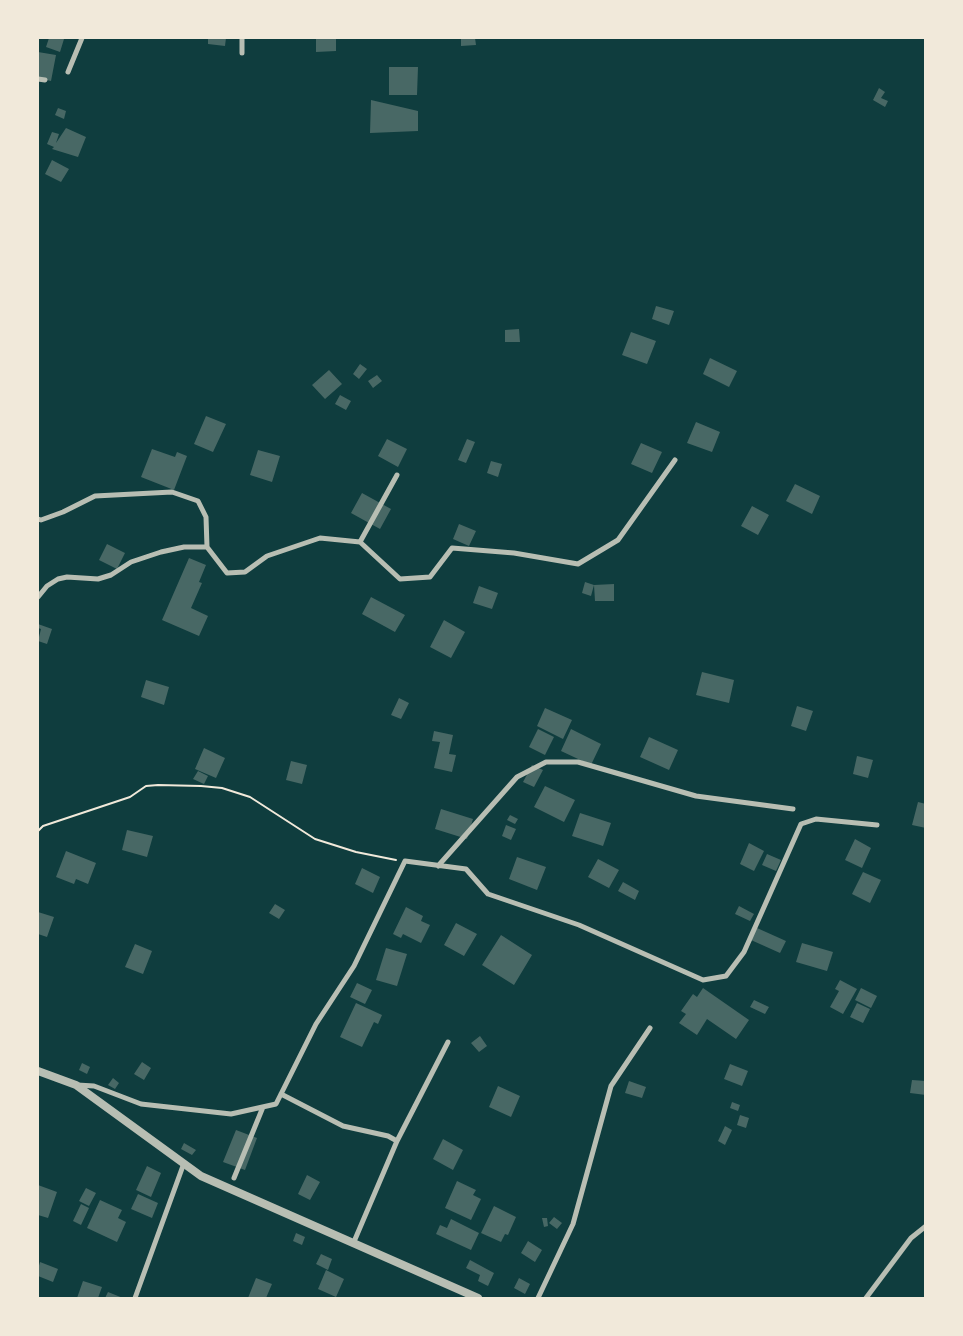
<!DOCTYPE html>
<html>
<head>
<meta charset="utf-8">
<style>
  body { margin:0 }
  #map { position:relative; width:963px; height:1336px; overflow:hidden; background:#0f3d3e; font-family:"Space Grotesk",sans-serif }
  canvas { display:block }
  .frame { position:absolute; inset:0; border:39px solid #f1e9da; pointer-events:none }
</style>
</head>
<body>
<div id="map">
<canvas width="963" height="1336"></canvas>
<div class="frame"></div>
</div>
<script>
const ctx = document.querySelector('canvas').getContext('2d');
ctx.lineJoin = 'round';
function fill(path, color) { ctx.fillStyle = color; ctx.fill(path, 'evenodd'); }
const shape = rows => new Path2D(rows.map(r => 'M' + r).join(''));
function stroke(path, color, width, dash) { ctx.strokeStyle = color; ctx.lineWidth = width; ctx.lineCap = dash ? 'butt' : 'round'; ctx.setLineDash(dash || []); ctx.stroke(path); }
fill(shape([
  [49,38,64,39,60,52,46,47],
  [208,38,226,38,225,46,208,44],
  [316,38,336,38,336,51,316,52],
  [461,38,475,38,476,45,461,46],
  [38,52,56,55,51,81,38,78],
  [389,67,418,67,417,95,389,95],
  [879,88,885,92,881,98,888,101,885,107,873,100],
  [371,100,418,111,418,131,370,133],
  [58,108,66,111,64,119,55,115],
  [66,128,86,137,78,157,52,149,54,147,47,144,52,132,59,134,56,143],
  [52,160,69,169,61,182,45,174],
  [656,306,674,311,669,325,652,319],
  [519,329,520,342,505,342,505,330],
  [631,332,656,341,647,364,622,355],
  [710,358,737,371,729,387,703,374],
  [360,364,367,369,359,379,353,374],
  [329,370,342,384,325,399,312,385],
  [377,375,382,381,373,388,368,381],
  [340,395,351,401,346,410,335,404],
  [206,416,226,424,213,452,194,444],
  [696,422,720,432,712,452,687,443],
  [387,439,407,449,398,467,378,456],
  [467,439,475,442,466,463,458,460],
  [641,443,662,452,652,473,631,464],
  [152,449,175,457,177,452,187,456,174,490,141,477],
  [258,450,280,456,272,482,250,475],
  [491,461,502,464,498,477,487,473],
  [795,484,820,496,812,514,786,501],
  [362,493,391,509,380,529,351,513],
  [752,506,769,515,758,535,741,526],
  [459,524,476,531,469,546,453,539],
  [107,544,125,553,117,569,99,560],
  [189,558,206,565,199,582,202,583,191,608,208,616,199,636,162,620],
  [585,582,594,585,591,596,582,593],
  [614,584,614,601,595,601,594,585],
  [479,586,498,593,492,609,473,603],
  [371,597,405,615,395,632,362,614],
  [444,620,465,632,451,658,430,647],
  [38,624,52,629,47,644,38,641,41,629,38,628],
  [702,672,734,680,729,703,696,695],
  [146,680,169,687,164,705,141,697],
  [399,698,409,703,401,719,391,715],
  [797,706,813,711,806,731,791,726],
  [545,708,572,720,563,739,537,726],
  [538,729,554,737,545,755,529,747],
  [571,729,601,744,591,765,561,751],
  [434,731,453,735,449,754,456,755,452,772,434,768,440,742,432,741],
  [649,737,678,750,669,770,640,757],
  [204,748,225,758,216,778,195,769],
  [857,756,873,760,868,778,853,774],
  [291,761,307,765,302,784,286,780],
  [532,765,543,770,534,787,523,782],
  [198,771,208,776,204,784,193,779],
  [545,786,575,800,564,822,534,807],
  [918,802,926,804,926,828,912,825],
  [441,809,473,819,467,839,435,829],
  [580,813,611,823,603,846,572,836],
  [510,815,518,819,515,824,507,820],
  [506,825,516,829,511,840,502,836],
  [127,830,153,836,147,857,122,850],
  [855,839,871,848,862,868,845,860],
  [749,843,764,851,754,871,740,864],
  [66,851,96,863,88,884,76,879,74,884,56,877],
  [767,854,781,860,776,871,762,865],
  [517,857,546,867,537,890,509,879],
  [598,859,619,870,609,888,588,877],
  [362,868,380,877,373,893,355,884],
  [863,872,881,880,870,903,852,894],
  [623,882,639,891,635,900,618,891],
  [275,904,285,910,279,919,269,913],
  [739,906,754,914,750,921,735,914],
  [406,907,423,916,421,921,430,925,421,943,403,934,401,938,393,934],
  [38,912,54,917,47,937,38,934],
  [456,923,477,934,464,956,444,945],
  [757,928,786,941,780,953,751,940],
  [501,935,532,955,514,985,482,965],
  [802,943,833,952,827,971,796,962],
  [135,944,152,951,143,974,125,967],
  [386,948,407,954,397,986,376,980],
  [840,980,857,989,843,1014,830,1007,839,991,835,989],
  [357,983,372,990,365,1004,350,997],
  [703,988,749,1020,736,1039,707,1019,697,1035,679,1023,686,1014,681,1011,693,994,697,997],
  [861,988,877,996,871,1008,855,1000],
  [754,1000,769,1007,765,1014,750,1007],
  [356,1003,382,1015,378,1024,374,1022,362,1047,340,1037],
  [857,1003,870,1009,863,1023,850,1017],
  [480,1036,487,1046,479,1052,471,1043],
  [142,1062,151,1068,144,1080,134,1074],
  [82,1063,90,1067,87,1074,79,1070],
  [730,1064,748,1071,742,1086,724,1079],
  [113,1078,119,1083,115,1089,108,1085],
  [912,1080,926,1081,926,1095,910,1093],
  [629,1081,646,1087,642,1098,625,1093],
  [498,1086,520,1096,511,1117,489,1107],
  [732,1102,740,1105,738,1111,730,1108],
  [740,1115,749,1118,746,1128,737,1125],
  [725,1126,732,1130,725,1145,718,1141],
  [236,1130,257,1138,245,1170,223,1162],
  [443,1139,463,1150,453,1170,433,1159],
  [184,1143,196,1150,192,1155,181,1149],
  [147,1166,161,1173,151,1197,136,1190],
  [307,1175,320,1182,310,1200,298,1194],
  [457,1181,476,1190,473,1195,481,1199,471,1220,445,1208],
  [38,1185,57,1192,48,1218,38,1215],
  [86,1188,96,1193,89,1206,79,1201],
  [138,1194,158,1203,152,1218,131,1209],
  [100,1200,122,1210,118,1218,126,1222,117,1242,87,1228],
  [81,1204,89,1208,81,1225,73,1221],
  [494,1206,516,1217,508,1235,505,1234,501,1242,481,1233],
  [554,1217,562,1223,557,1229,549,1223],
  [542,1218,547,1218,548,1226,544,1227],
  [451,1219,479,1233,471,1250,436,1234,440,1225,447,1228],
  [296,1233,305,1237,302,1245,293,1241],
  [528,1241,542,1250,535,1262,521,1253],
  [321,1254,332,1259,328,1270,316,1264],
  [470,1260,494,1273,488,1286,478,1281,480,1275,466,1268],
  [40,1262,58,1269,53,1282,38,1276,38,1269],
  [326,1270,344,1279,336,1297,318,1289],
  [256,1278,272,1284,266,1298,248,1298],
  [519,1278,530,1284,525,1294,514,1288],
  [83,1281,102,1287,98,1298,77,1298],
  [108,1292,123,1298,105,1298]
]), '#486865');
stroke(shape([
  [38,831,43,826,130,797,146,786,158,785,201,786,222,788,250,797,315,839,356,852,396,860]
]), '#f1e9da', 2);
stroke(shape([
  [242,53,242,38],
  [68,72,82,38],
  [38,79,45,80],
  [38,519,41,520,63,512,95,496,172,492,198,501,206,517,207,547,227,573,245,572,267,556,320,538,360,542,400,579,430,577,452,548,514,553,578,564,618,540,675,460],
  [360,542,397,475],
  [38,597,47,586,58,579,67,577,98,579,111,575,131,562,161,552,184,547,207,547],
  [438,866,517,777,546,762,578,762,696,796,793,809],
  [77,1085,94,1086,141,1104,231,1114,276,1104,316,1024,354,966,405,861,466,869,488,894,579,925,703,980,726,976,744,952,801,824,816,819,877,825],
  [281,1094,343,1126,388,1136,397,1141],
  [234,1178,263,1107],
  [353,1244,397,1141,448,1042],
  [135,1298,184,1163],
  [538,1298,573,1224,611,1086,650,1028],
  [866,1298,911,1238,926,1226]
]), '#b8beb3', 5);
stroke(shape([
  [38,1071,76,1085,201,1176,478,1298]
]), '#b8beb3', 8);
</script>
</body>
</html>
